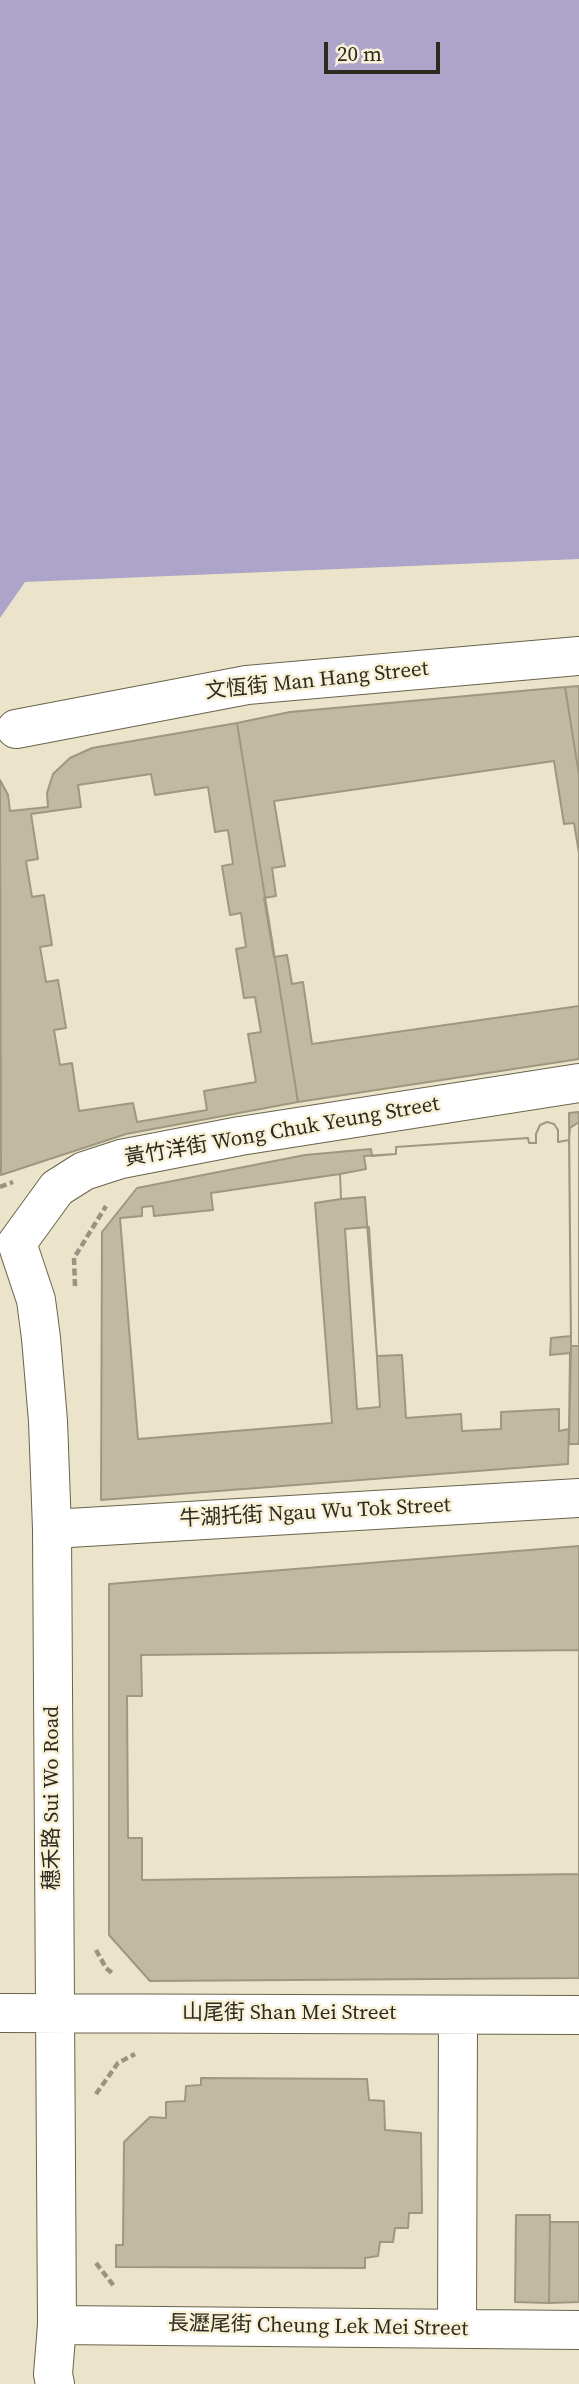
<!DOCTYPE html>
<html>
<head>
<meta charset="utf-8">
<style>
  body { margin:0 }
  #map { position:relative; width:579px; height:2384px; overflow:hidden; background:#ebe4ca; font-family:"Source Serif 4",serif }
  canvas { display:block }
  .scale { position:absolute; left:324px; top:42px; width:116px; height:32px; box-sizing:border-box; border:4px solid #2d2a20; border-top:0; padding-left:9px; font-size:21px; line-height:24px; white-space:nowrap; color:#2d2a20; -webkit-text-stroke:5px #f8f1d7; paint-order:stroke }
</style>
</head>
<body>
<div id="map">
<canvas width="579" height="2384"></canvas>
<div class="scale">20 m</div>
</div>
<script>
const ctx = document.querySelector('canvas').getContext('2d');
ctx.lineJoin = 'round';
function fill(path, color) { ctx.fillStyle = color; ctx.fill(path, 'evenodd'); }
const shape = rows => new Path2D(rows.map(r => 'M' + r).join(''));
function stroke(path, color, width, dash) { ctx.strokeStyle = color; ctx.lineWidth = width; ctx.lineCap = dash ? 'butt' : 'round'; ctx.setLineDash(dash || []); ctx.stroke(path); }
function label(font, color, halo, rows, align = 'center') {
  ctx.font = font + ' "Source Serif 4","Noto Sans TC",serif'; ctx.lineWidth = 5; ctx.setLineDash([]); ctx.textBaseline = 'middle'; ctx.strokeStyle = halo; ctx.fillStyle = color; for (const [text, x, y, turn = 0] of rows) {
    ctx.save(); ctx.translate(x, y); ctx.rotate((+turn || 0) * Math.PI / 180); ctx.textAlign = isNaN(turn) ? turn : align; if (halo) ctx.strokeText(text, 0, 0); ctx.fillText(text, 0, 0); ctx.restore();
  }
}
fill(shape([
  [0,0,579,0,579,559,25,582,0,618]
]), '#ada4c9');
const building = shape([
  [579,686,579,775,565,687,579,686],
  [565,687,579,775,579,1059,298,1102,237,723,290,712,565,687],
  [237,723,298,1102,126,1134,1,1175,0,780,8,795,10,811,48,807,47,793,53,774,70,758,92,748,237,723],
  [554,761,564,824,574,823,579,853,579,1006,312,1044,303,982,292,984,287,955,274,957,264,898,276,896,272,868,285,866,274,801,554,761],
  [151,774,155,795,208,787,215,832,228,830,233,864,222,866,230,915,241,913,246,947,236,949,244,998,255,997,261,1032,248,1034,256,1082,204,1091,207,1110,137,1122,133,1103,79,1111,72,1063,60,1065,54,1030,66,1028,58,980,46,982,40,947,52,945,44,895,32,897,26,861,38,859,31,814,81,807,78,785,151,774],
  [579,1112,579,1444,569,1444,571,1346,569,1113,579,1112],
  [547,1122,554,1124,558,1130,558,1142,569,1140,571,1346,568,1464,101,1500,102,1232,137,1188,305,1155,371,1149,372,1156,396,1154,396,1147,528,1138,529,1143,536,1143,536,1134,540,1125,547,1122],
  [369,1227,380,1407,357,1409,345,1229,369,1227],
  [547,1122,554,1124,558,1130,558,1142,569,1140,571,1336,551,1338,550,1355,570,1353,569,1429,559,1431,559,1409,501,1412,501,1429,462,1431,461,1414,406,1418,402,1355,377,1356,365,1197,341,1199,340,1174,366,1169,364,1156,396,1154,396,1147,528,1138,529,1143,536,1143,536,1134,540,1125,547,1122],
  [579,1122,579,1346,571,1346,569,1140,570,1128,579,1122],
  [340,1174,341,1199,315,1203,332,1423,138,1439,120,1218,142,1216,142,1207,153,1206,154,1216,213,1210,211,1193,340,1174],
  [579,1546,579,1978,150,1981,109,1935,109,1584,579,1546],
  [579,1650,579,1874,142,1880,142,1838,128,1838,127,1696,142,1696,141,1655,579,1650],
  [201,2078,367,2079,369,2100,384,2101,385,2130,421,2133,422,2213,409,2213,408,2228,395,2228,393,2242,380,2242,378,2256,365,2258,365,2268,116,2267,116,2245,123,2245,124,2142,150,2117,166,2118,166,2102,185,2101,186,2086,201,2085,201,2078],
  [516,2215,550,2215,549,2303,515,2302,516,2215],
  [550,2222,579,2222,579,2302,549,2303,550,2222]
]);
fill(building, '#c1baa1');
stroke(building, '#9f9880', 2);
const minor = shape([
  [16,729,247,685,579,656],
  [17,1243,36,1300,41,1338,48,1421,52,1529,57,2325,53,2374,55,2384],
  [17,1243,57,1188,84,1171,121,1159,240,1136,579,1083],
  [52,1529,579,1498],
  [0,2013,579,2015],
  [57,2325,579,2330],
  [457,2329,458,2016]
]);
stroke(minor, '#6a634c', 40);
stroke(shape([
  [0,1187,13,1182],
  [75,1286,74,1258,106,1206],
  [96,1950,106,1968,113,1974],
  [96,2094,118,2063,135,2054],
  [96,2263,114,2286]
]), '#999481', 4.5, [7, 3.5]);
stroke(minor, '#fff', 38);
label('21px', '#2d2a20', '#f8f1d7', [
  ["文恆街 Man Hang Street",317,681,-6],
  ["黃竹洋街 Wong Chuk Yeung Street",282,1132,-10],
  ["牛湖托街 Ngau Wu Tok Street",315,1513,-3],
  ["穗禾路 Sui Wo Road",53,1798,-90],
  ["山尾街 Shan Mei Street",289,2014],
  ["長瀝尾街 Cheung Lek Mei Street",318,2327,1]
]);
</script>
</body>
</html>
